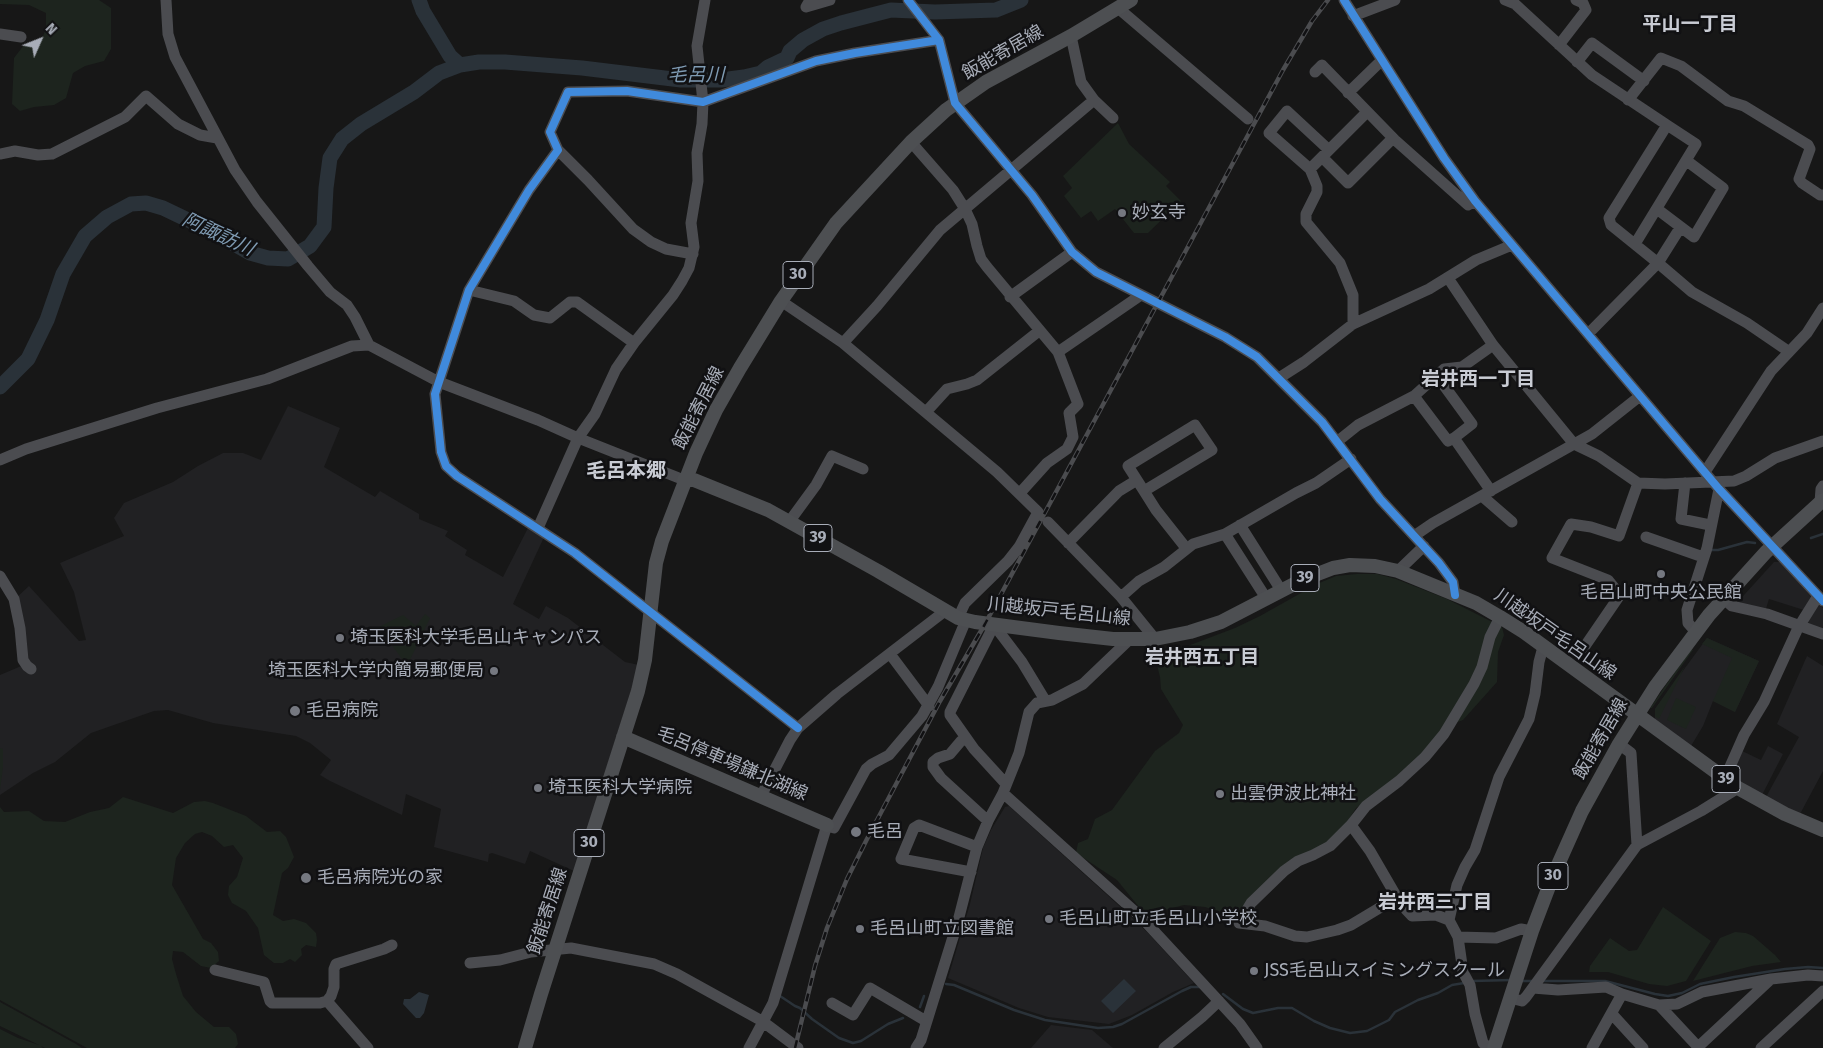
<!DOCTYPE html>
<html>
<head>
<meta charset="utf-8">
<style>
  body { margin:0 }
  #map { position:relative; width:1823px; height:1048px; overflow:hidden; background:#171717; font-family:"Fira Sans",sans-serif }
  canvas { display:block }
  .north { position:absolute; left:15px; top:15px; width:50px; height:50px; -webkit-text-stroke:4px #111113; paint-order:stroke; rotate:46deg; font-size:14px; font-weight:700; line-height:20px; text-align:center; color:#a8adb8 }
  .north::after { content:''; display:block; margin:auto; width:18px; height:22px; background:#a8adb8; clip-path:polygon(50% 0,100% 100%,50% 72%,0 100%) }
</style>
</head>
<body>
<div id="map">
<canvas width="1823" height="1048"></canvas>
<div class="north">N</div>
</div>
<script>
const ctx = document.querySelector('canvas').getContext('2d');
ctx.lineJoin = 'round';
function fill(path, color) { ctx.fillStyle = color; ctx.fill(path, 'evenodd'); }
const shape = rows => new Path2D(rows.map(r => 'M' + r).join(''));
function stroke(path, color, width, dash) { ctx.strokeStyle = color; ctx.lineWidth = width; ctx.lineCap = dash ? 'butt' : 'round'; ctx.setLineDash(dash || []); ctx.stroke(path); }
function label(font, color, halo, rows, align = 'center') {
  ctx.font = font + ' "Fira Sans","Noto Sans JP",sans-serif'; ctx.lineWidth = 5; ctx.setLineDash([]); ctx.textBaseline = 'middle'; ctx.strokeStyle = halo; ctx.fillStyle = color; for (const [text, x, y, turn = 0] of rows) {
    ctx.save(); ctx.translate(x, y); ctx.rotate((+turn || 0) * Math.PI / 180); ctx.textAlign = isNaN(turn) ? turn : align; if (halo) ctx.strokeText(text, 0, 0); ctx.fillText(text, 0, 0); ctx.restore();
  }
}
fill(shape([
  [288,406,340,428,324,467,375,497,380,491,419,514,419,519,448,531,445,536,467,550,465,555,503,577,529,526,545,535,513,604,539,619,546,606,568,618,625,662,639,665,574,871,530,851,525,864,492,853,489,854,488,862,434,847,441,809,406,794,402,815,330,781,320,775,331,760,310,743,296,736,213,723,168,710,154,711,91,733,55,762,33,773,0,795,0,675,26,664,16,598,29,586,79,641,86,640,74,592,60,563,124,536,114,518,124,503,173,482,198,466,223,453,243,453,261,460],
  [1774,562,1781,562,1812,598,1807,611,1769,599,1765,612,1735,605],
  [1816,602,1823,608,1823,632,1803,624],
  [1707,638,1759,661,1735,712,1713,701,1703,726,1691,746,1655,720,1655,709],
  [1807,656,1823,666,1823,771,1800,814,1766,797,1799,737,1777,724],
  [1768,746,1783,754,1762,795,1734,777,1732,771,1740,750,1761,760],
  [1009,806,1115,902,1148,933,1194,983,1173,992,1132,1015,1109,1024,1048,1017,1019,1008,948,978,970,904,983,848,991,830,1005,807],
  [1051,1025,1092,1030,1113,1048,1031,1048]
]), '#212123');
fill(shape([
  [0,0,99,0,111,8,111,49,104,61,85,66,73,73,66,98,54,105,34,107,20,111,12,104,14,58,24,45,42,39,46,28,46,13,29,5,0,4],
  [1118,123,1129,144,1170,182,1166,186,1181,201,1148,233,1134,233,1115,209,1098,221,1091,211,1081,218,1064,196,1072,188,1063,176],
  [1357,574,1377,574,1396,579,1447,599,1502,627,1504,635,1498,652,1497,682,1463,720,1458,722,1447,724,1414,762,1383,788,1356,808,1346,824,1332,838,1240,913,1231,915,1205,907,1184,905,1150,914,1139,907,1117,880,1076,853,1078,843,1088,839,1095,819,1112,810,1155,751,1179,733,1183,725,1161,689,1160,677,1156,661,1159,651,1185,647,1235,628,1260,616,1317,584,1336,576],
  [425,614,430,618,407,666,379,627,403,615,416,626],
  [1707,638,1759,661,1735,712,1713,701,1732,658,1702,644],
  [1691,649,1693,650,1652,708,1650,708],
  [1685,666,1659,719,1655,717,1655,709],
  [1676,698,1696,707,1686,729,1667,720],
  [0,748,3,749,3,767,0,790],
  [123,797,173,813,194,802,205,801,213,803,246,816,267,832,280,831,286,837,294,857,288,868,282,873,273,915,283,921,294,919,306,923,316,933,317,940,316,947,306,945,301,949,302,955,295,962,290,959,283,963,274,963,264,955,258,928,246,911,232,903,228,895,229,886,237,877,243,858,233,845,224,847,212,836,202,832,195,834,185,843,176,858,172,885,203,939,211,943,218,952,219,961,211,968,201,966,183,952,173,951,172,959,176,974,183,996,196,1012,214,1027,229,1027,236,1034,238,1044,235,1048,87,1048,0,1000,0,807,4,812,29,811,44,821,65,822,90,812,109,808],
  [1663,907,1711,941,1686,981,1667,986,1649,984,1608,972,1589,972,1590,966,1610,938,1629,951,1637,950],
  [1735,932,1746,933,1753,936,1775,955,1781,962,1752,966,1693,981,1720,938],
  [0,1002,76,1044,82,1048,45,1048,41,1046,43,1048,0,1048,0,1029,18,1038,39,1045,0,1026]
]), '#1d241e');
fill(shape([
  [395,627,399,628,400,631,401,629,406,631,409,638,407,643,411,644,409,646,402,645,397,642,395,636,391,636,390,639,387,636,391,631,392,632,395,631],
  [1124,979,1136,991,1113,1013,1101,1001],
  [419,992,429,995,424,1013,420,1018,416,1018,403,1004,404,999,410,999]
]), '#2a3239');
stroke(shape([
  [1811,538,1823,534],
  [1710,550,1718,550,1747,542,1755,543],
  [1472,981,1512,980],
  [1520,981,1532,981],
  [1542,981,1605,981,1655,994,1668,996,1682,993,1700,984,1734,977,1785,969,1808,967,1823,968],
  [946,984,954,985,1014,1010,1045,1020,1098,1028,1113,1027,1122,1024,1182,991,1191,987,1200,987],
  [1223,994,1243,1009,1253,1013,1278,1008,1292,1008,1314,1021,1330,1028,1350,1033,1367,1031,1389,1020,1395,1012,1418,1000,1438,993,1452,985,1464,983],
  [780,996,795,1006,800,1008,812,1019,839,1038,853,1043,861,1041,888,1024,903,1018],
  [920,1007,924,996]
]), '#2a3239', 2.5);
stroke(shape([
  [419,0,423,11,450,56,460,65],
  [0,387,28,359,47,320,63,274,85,236,107,217,131,204,146,203,163,208,213,232,250,253,268,258,288,259,310,246,324,227,326,188,330,158,342,139,361,124,414,92,439,73,460,65,479,62,505,62,582,68,681,80,721,80,744,77,761,73,768,67,787,58,790,51,803,40,823,29,841,23,891,10,935,12,996,10,1021,0]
]), '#2a3239', 15);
stroke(shape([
  [166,0,168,34,175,57,235,170,257,202,308,266,330,292,347,305,355,317,369,345],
  [810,0,806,7,830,0],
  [908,0,939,40,955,103,1032,195,1072,252,1096,272,1225,337,1257,357,1322,422,1380,499,1439,563,1453,582,1455,595],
  [1344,0,1444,158,1475,201,1719,489,1823,601],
  [1505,0,1515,4,1592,75,1667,125,1609,218,1611,225,1658,263,1692,292,1747,323,1788,351],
  [1118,8,1248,119],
  [1353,16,1395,0],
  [0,34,21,37],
  [1071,36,1081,82,1094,100,1113,118],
  [1559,45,1586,10,1583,3,1576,0],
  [1577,62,1592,43,1644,81],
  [1315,72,1322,65,1395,140,1468,205,1475,201],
  [1348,93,1382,60],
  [1628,100,1661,58,1681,66,1728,101,1744,106,1808,145,1810,149,1799,179,1802,183,1820,195,1823,195],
  [911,142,953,190,965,209,972,224,977,246,981,259,987,267,1058,352,1078,404,1069,413,1073,437,1067,449,1047,463,1020,493],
  [558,150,588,180,633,229,651,242,666,249,693,254],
  [1329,150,1287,111,1269,133,1310,169,1367,112],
  [0,154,15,151,38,155,52,154,125,117,146,96,178,124,200,135,217,138],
  [1322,157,1348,183,1393,138],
  [1310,169,1317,186,1317,192,1306,214,1306,222,1340,263,1353,295,1353,324],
  [1657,209,1694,237,1723,188,1687,161],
  [1635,244,1696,144,1667,125],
  [1448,278,1493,345,1574,444,1599,456,1638,483,1665,484,1734,481,1746,476,1775,458,1823,441],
  [469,290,514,301,534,315,550,318,570,302,577,302,634,343],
  [1010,297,1072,252],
  [781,301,843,343,997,472,1038,512,1019,547,1008,561,965,603,958,618],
  [1588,334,1658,263,1680,228],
  [843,343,877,306,940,230,1094,100],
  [1058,352,1141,295],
  [1437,376,1472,424,1454,438],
  [1279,378,1304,362,1353,324,1429,289,1476,260,1512,245],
  [1414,396,1448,441,1454,438,1491,491],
  [926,412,947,389,967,384,977,380,1039,331],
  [1338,441,1358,425,1414,396,1444,369,1462,367,1493,345],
  [0,460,26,449,157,408,267,379,352,346,369,345,439,382,538,420,578,438,684,480],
  [1705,472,1771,371,1807,333,1823,308],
  [1685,483,1681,519,1710,525],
  [1823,486,1821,489,1820,502,1823,502],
  [1144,491,1212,450,1195,425,1128,466,1144,491,1156,510,1186,548],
  [1482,496,1512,522],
  [789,522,816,485,832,456,863,469],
  [1048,522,1121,597,1155,639],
  [1240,525,1281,590],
  [538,528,578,438,595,414,616,369,634,343,673,295,682,281,689,268,694,247,691,223,698,181,697,153,702,124,703,102,697,46,705,0],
  [1225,534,1266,598],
  [1414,536,1433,523,1592,434,1640,396],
  [1646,537,1703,557],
  [1068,543,1119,491,1137,480],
  [1398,571,1424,546],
  [0,576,14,599,20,628,23,660,27,666,31,669],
  [1121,597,1139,581,1164,567,1193,544,1225,534,1296,493,1316,483,1351,459],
  [1724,599,1732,606,1767,614,1823,634],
  [1696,632,1688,623,1687,610,1707,548,1719,489],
  [1583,649,1620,595,1608,580,1552,558,1571,524,1591,527,1619,536,1638,483],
  [890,654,929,706],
  [798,728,575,553,457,476,446,466,441,452,435,394,469,290,529,190,558,150,550,132,568,92,627,91,703,102,816,61,855,53,939,40],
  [967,739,961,741,950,754,938,758,933,762,933,767,941,778,988,821],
  [1619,744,1631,753,1637,845],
  [1725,778,1744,735,1764,702,1798,628,1818,596],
  [1006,784,974,749,950,715,950,712,994,625,1022,662,1045,700],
  [1003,793,1142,918,1240,1024,1257,1048],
  [761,796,790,740,798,728,837,694,945,611],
  [1351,825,1370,851,1395,894,1400,898,1452,905],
  [971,872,901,859,914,828,919,825,977,847],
  [1449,920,1436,915,1412,916,1398,901,1391,901,1351,925,1337,930,1307,937,1295,936,1265,926,1239,923,1251,903,1284,871,1298,861,1313,855,1330,846,1351,825,1366,806,1399,781,1425,757,1444,734,1474,684,1482,667,1490,637,1500,617],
  [1458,937,1496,938,1521,929,1532,931],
  [470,963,500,960,531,952,571,948,654,964,677,974,762,1021,798,1048],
  [215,970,264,982,270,1001,272,1003,320,1003,327,1001,331,996,334,987,334,969,336,964,384,949,392,945],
  [1533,988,1558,990,1606,987,1622,994],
  [1510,998,1522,1001,1526,997,1637,845,1701,811,1738,788],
  [327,1001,368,1048],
  [832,1003,853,1015,870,988,926,1021],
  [1659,1005,1699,1048],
  [1612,1014,1643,1048],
  [1698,1047,1771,979],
  [749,1048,773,1003,827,825,834,828,866,769,872,764,889,755,922,716,938,687,966,620],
  [916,1048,921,1040,958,921,977,847,988,821,1003,793,1019,753,1029,712,1037,703,1052,700,1083,684,1129,640],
  [1164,1048,1202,1017,1219,1001],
  [1489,1048,1483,1043,1475,1014,1470,985,1463,972,1458,937,1449,920,1457,885,1465,867,1475,850,1499,777,1529,719,1535,694,1539,662,1543,647],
  [1592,1048,1622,994,1659,1005,1677,1004,1702,992,1771,979,1808,975,1823,976],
  [1761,1048,1823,991]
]), '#4b4c50', 11);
stroke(shape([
  [684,480,694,480,768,510,878,571,958,618,975,622,1059,633,1113,639,1155,639,1190,632,1221,622,1302,580,1333,568,1350,565,1375,566,1398,571,1476,603,1500,617,1524,632,1738,788,1785,814,1823,830],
  [623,737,827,825],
  [525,1048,541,994,638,691,645,660,656,563,662,541,696,453,716,410,740,368,781,301,836,223,911,142,946,110,986,82,1071,36,1131,0],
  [1494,1048,1532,931,1553,876,1582,811,1619,744,1655,687,1709,615,1766,552,1823,500]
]), '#4d4f52', 14);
const rail = shape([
  [795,1048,815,966,827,928,847,879,867,839,940,701,985,624,1283,70,1312,21,1328,0]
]);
stroke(rail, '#4b4c4f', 4.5);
stroke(rail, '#111113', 2.5, [8]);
stroke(shape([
  [908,0,939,40,955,103,1032,195,1072,252,1096,272,1225,337,1257,357,1322,422,1380,499,1439,563,1453,582,1455,595],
  [1344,0,1444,158,1475,201,1719,489,1823,601],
  [798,728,575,553,457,476,446,466,441,452,435,394,469,290,529,190,558,150,550,132,568,92,627,91,703,102,816,61,855,53,939,40]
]), '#408adc', 8);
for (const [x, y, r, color] of [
  [1122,213,5,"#757880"],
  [1661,574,5,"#757880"],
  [340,638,5,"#757880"],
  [494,671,5,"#757880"],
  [295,711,6,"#757880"],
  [538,788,5,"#757880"],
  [1220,794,5,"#757880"],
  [856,832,6,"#757880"],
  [306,878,6,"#757880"],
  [1049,919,5,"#757880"],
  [860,929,5,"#757880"],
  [1254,971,5,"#757880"]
]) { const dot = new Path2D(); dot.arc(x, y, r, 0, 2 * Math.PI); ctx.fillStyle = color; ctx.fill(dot); stroke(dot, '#111113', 2); }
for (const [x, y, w] of [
  [798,275,30],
  [818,538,28],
  [1305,578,28],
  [1726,779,28],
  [589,843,30],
  [1553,876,30]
]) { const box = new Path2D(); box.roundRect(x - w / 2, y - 13.5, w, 27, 4); ctx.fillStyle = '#111113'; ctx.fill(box); stroke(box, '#a8adb8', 1); }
label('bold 16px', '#a8adb8', null, [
  ["30",798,275],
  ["39",818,538],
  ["39",1305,578],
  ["39",1726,779],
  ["30",589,843],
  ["30",1553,876]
]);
label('18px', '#a8adb8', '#111113', [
  ["飯能寄居線",1003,53,-30],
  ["飯能寄居線",699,408,-63],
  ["川越坂戸毛呂山線",1059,612,6],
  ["川越坂戸毛呂山線",1555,635,35],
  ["飯能寄居線",1601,739,-60],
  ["毛呂停車場鎌北湖線",732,764,23],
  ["飯能寄居線",548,911,-72]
]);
label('18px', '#a8adb8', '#111113', [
  ["妙玄寺",1132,213],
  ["毛呂山町中央公民館",1661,593,"center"],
  ["埼玉医科大学毛呂山キャンパス",350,638],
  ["埼玉医科大学内簡易郵便局",484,671,"right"],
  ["毛呂病院",306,711],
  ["埼玉医科大学病院",548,788],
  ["出雲伊波比神社",1230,794],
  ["毛呂",867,832],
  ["毛呂病院光の家",317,878],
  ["毛呂山町立毛呂山小学校",1059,919],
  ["毛呂山町立図書館",870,929],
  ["JSS毛呂山スイミングスクール",1264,971]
], 'left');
label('bold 19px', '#c9ccd4', '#111113', [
  ["平山一丁目",1690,25],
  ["岩井西一丁目",1478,380],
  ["岩井西五丁目",1202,658],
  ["岩井西三丁目",1435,903]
]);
label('italic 19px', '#7f9bb3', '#111113', [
  ["毛呂川",696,76],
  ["阿諏訪川",218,235,25]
]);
label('bold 20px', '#c9ccd4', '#111113', [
  ["毛呂本郷",626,471]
]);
</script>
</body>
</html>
